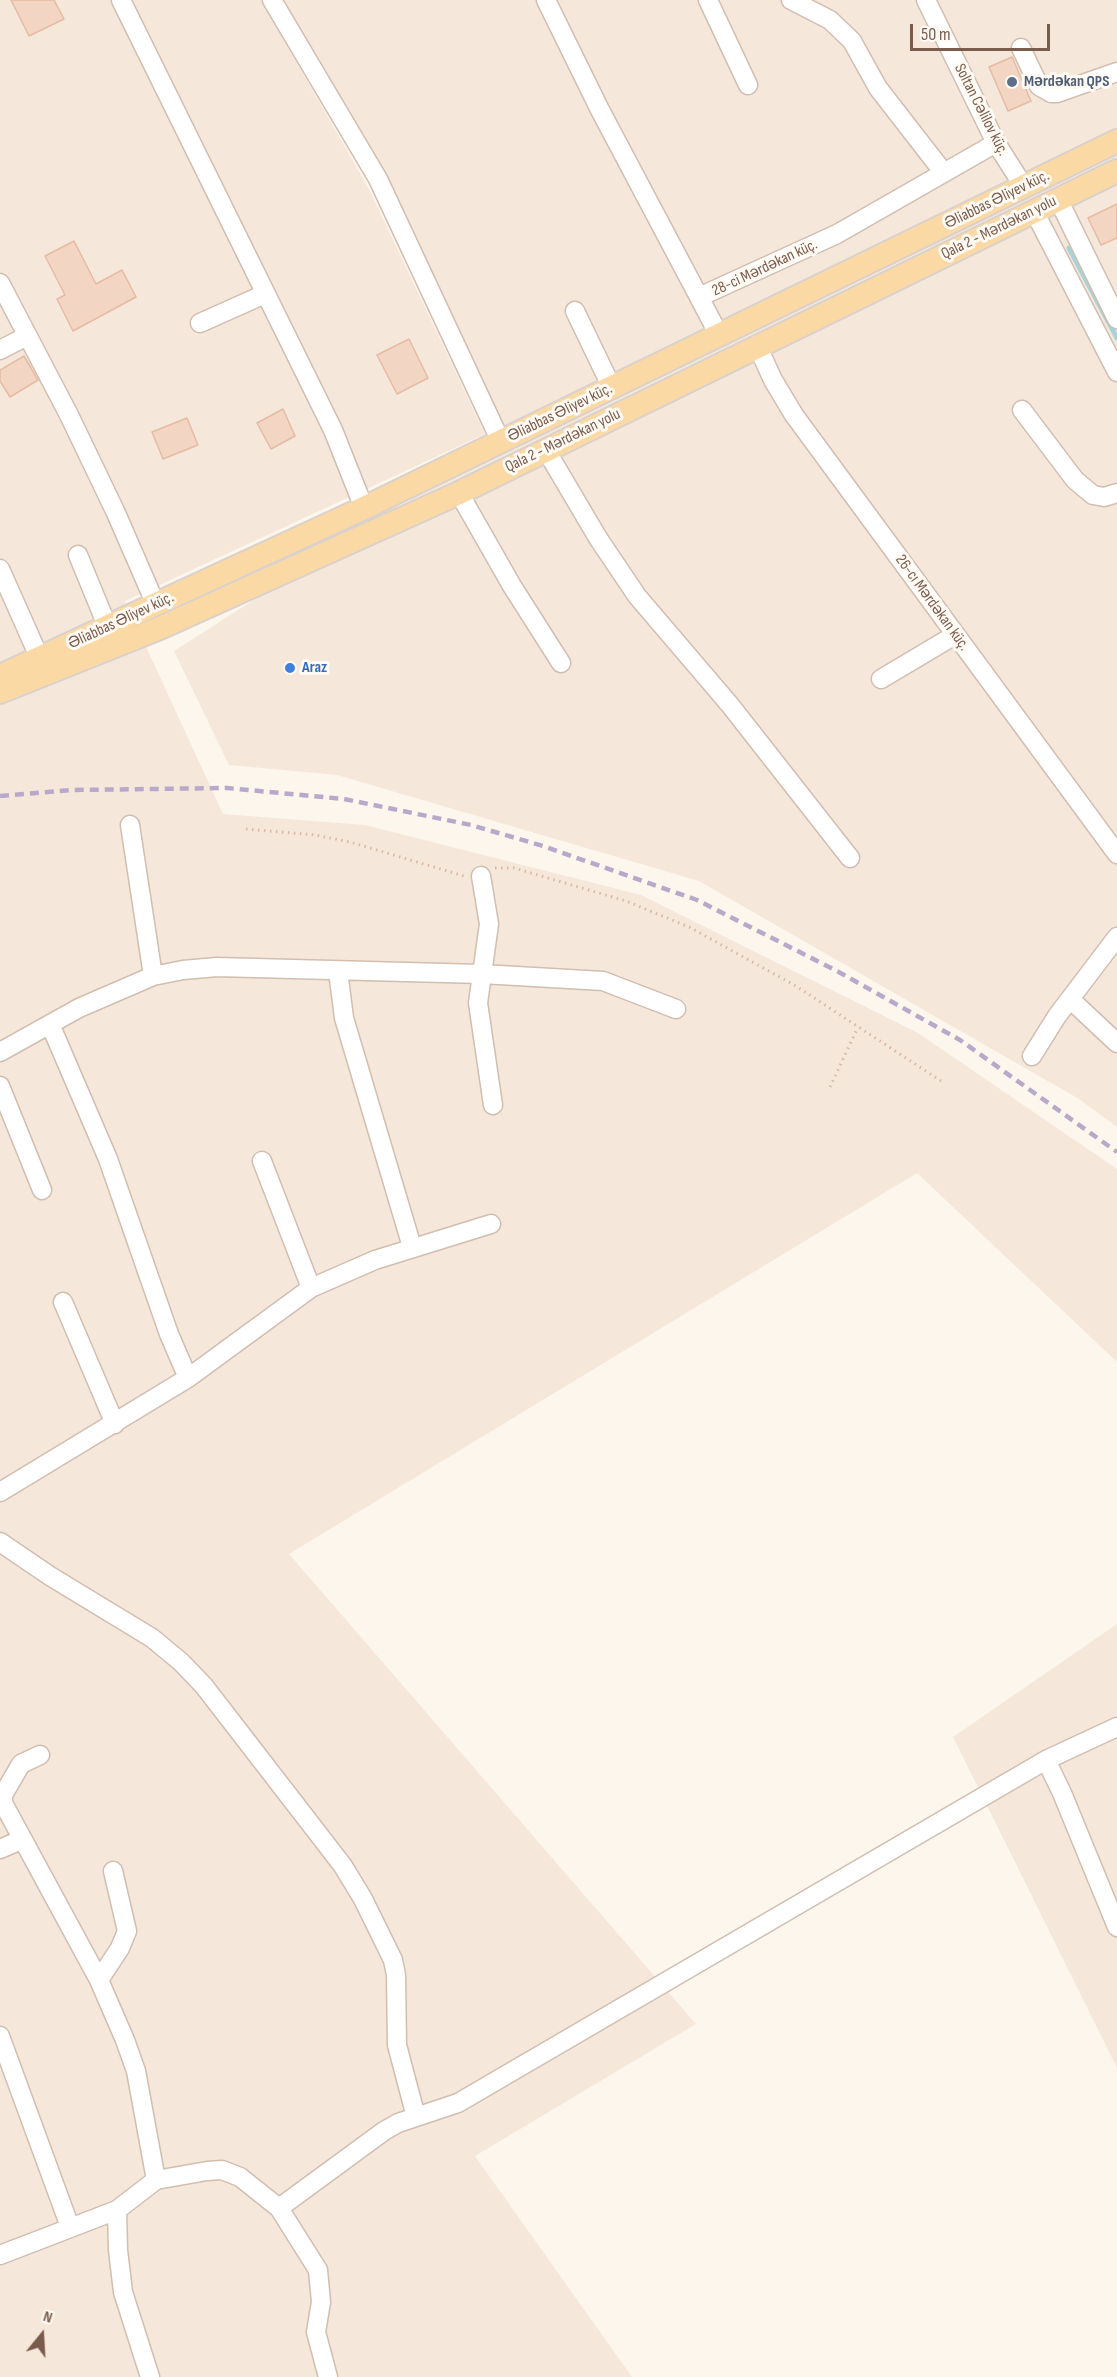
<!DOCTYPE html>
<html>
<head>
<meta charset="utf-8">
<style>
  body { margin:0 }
  #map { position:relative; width:1117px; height:2377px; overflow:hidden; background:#fdf6ec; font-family:"Sofia Sans Condensed",sans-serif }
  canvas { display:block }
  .north { position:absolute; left:12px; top:2305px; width:60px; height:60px; -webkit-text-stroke:4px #fffaf3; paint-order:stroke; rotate:18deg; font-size:16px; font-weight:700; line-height:24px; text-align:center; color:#7a5c4d }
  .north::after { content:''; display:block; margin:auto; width:21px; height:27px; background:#7a5c4d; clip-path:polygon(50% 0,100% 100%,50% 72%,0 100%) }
  .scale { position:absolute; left:910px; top:24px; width:140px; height:27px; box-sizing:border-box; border:3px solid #7a5c4d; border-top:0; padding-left:8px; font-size:18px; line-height:21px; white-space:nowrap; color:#7a5c4d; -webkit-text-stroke:4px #fffaf3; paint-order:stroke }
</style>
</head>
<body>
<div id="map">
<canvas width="1117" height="2377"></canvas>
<div class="north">N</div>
<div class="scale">50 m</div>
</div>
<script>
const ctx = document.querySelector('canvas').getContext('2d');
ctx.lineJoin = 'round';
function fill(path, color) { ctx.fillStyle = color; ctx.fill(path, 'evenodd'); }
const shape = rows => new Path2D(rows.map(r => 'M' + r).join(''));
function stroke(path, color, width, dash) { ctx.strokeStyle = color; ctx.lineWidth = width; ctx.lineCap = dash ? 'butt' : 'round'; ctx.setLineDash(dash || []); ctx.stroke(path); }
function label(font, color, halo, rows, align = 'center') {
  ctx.font = font + ' "Sofia Sans Condensed",sans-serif'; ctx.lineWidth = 6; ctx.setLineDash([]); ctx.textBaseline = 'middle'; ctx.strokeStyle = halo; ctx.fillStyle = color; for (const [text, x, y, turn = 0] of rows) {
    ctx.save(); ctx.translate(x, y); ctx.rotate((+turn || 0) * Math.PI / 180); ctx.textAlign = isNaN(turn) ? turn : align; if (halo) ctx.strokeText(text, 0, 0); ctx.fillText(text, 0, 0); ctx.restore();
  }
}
fill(shape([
  [0,0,261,0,369,189,485,434,125,601,223,814,365,825,641,895,918,1033,1117,1169,1117,1362,917,1173,289,1554,696,2024,475,2156,632,2377,0,2377],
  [275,0,1117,0,1117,1127,1079,1099,699,881,337,775,229,765,174,651,501,442],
  [1117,1624,1117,2068,953,1737]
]), '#f5e8da');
stroke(shape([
  [1069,248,1117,338]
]), '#a5d3da', 5);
const building = shape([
  [11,0,54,0,64,19,29,36,11,0],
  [1012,57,1031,101,1008,111,989,67,1012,57],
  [1117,204,1117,238,1101,245,1088,218,1117,204],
  [74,241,96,284,122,270,136,297,73,331,57,299,65,295,45,256,74,241],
  [409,339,428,378,397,394,377,355,409,339],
  [24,356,38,380,10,397,0,381,0,370,24,356],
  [283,409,295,436,271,449,257,423,283,409],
  [187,418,198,445,163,459,152,432,187,418]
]);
fill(building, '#f3d5c3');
stroke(building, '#e6bba3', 1.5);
const minor = shape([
  [121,0,333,430,364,508],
  [272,0,378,179,501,442],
  [546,0,600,110,699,297,837,234,996,143],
  [708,0,748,85],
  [791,0,830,20,852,41,878,88,944,173],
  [926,0,996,143,1024,187],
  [1021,48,1039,86,1051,93,1057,93,1117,72],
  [1058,199,1117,319],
  [1034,211,1117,372],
  [0,283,69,415,116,513,156,605],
  [699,297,719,335],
  [575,311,612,388],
  [200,323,265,294],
  [757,345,773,380,794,415,1117,854],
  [0,350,27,336],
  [1022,410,1075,480,1093,495,1104,497,1117,493],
  [546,450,598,538,637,596,730,705,850,858],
  [459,493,512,586,561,663],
  [78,555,108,628],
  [0,569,40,659],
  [881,679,955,635],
  [130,825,153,976],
  [481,876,489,924,478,1003,493,1105],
  [338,971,344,1018,412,1247],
  [1070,999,1117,1043],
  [50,1024,108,1159,169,1334,188,1378],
  [0,1052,79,1008,153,976,183,970,217,967,482,974,603,981,676,1009],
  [1032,1056,1057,1016,1117,937],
  [0,1086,42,1190],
  [262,1161,311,1288],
  [63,1302,115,1424],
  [0,1492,188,1378,311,1288,375,1260,491,1224],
  [0,1542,50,1576,152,1638,181,1662,204,1686,343,1866,363,1899,393,1960,396,1975,397,2045,416,2117],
  [40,1755,21,1764,3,1795,3,1803,99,1980,125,2040,136,2071,156,2180],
  [1046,1760,1062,1793,1117,1927],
  [0,1849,21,1840],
  [99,1980,120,1948,127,1931,113,1871],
  [0,2036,70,2227],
  [117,2210,118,2250,123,2292,150,2377],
  [0,2255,117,2210,156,2180,207,2171,222,2170,240,2177,279,2208],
  [328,2377,316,2332,321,2302,318,2270,279,2208,384,2131,398,2123,458,2103,1046,1760,1117,1727]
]);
const major = shape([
  [0,676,364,508,1117,141],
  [0,692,160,628,459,493,1117,171]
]);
stroke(minor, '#d1beb0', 21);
stroke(major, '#dad1cd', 26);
stroke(shape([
  [246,829,315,835,350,842,464,876],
  [495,868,514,868,626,901,689,927,796,986,944,1083],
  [830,1087,858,1027]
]), '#d9b8a5', 3, [1.5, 4.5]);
stroke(minor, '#fff', 18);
stroke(major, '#fbd9a5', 22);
stroke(shape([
  [0,796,72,790,227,788,344,799,471,825,543,846,697,900,837,971,960,1040,1117,1152]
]), '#b9a8c9', 4.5, [9, 6]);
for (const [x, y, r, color] of [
  [1012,82,6,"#5c6f8a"],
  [290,668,6,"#3f7fe0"]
]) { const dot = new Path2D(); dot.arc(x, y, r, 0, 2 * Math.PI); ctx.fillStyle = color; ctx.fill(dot); stroke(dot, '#fffaf3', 2); }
label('bold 16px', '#4e5e75', '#fffaf3', [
  ["Mərdəkan QPS",1024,82]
], 'left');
label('16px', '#7a5c4d', '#fffaf3', [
  ["Soltan Cəlilov küç.",981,110,63],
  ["Əliabbas Əliyev küç.",997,200,-26],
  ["Qala 2 - Mərdəkan yolu",999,228,-26],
  ["28-ci Mərdəkan küç.",765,268,-25],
  ["Əliabbas Əliyev küç.",560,413,-26],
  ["Qala 2 - Mərdəkan yolu",563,441,-26],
  ["26-cı Mərdəkan küç.",932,603,54],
  ["Əliabbas Əliyev küç.",121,621,-25]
]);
label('bold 16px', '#366cbe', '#fffaf3', [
  ["Araz",302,668]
], 'left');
</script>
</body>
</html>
